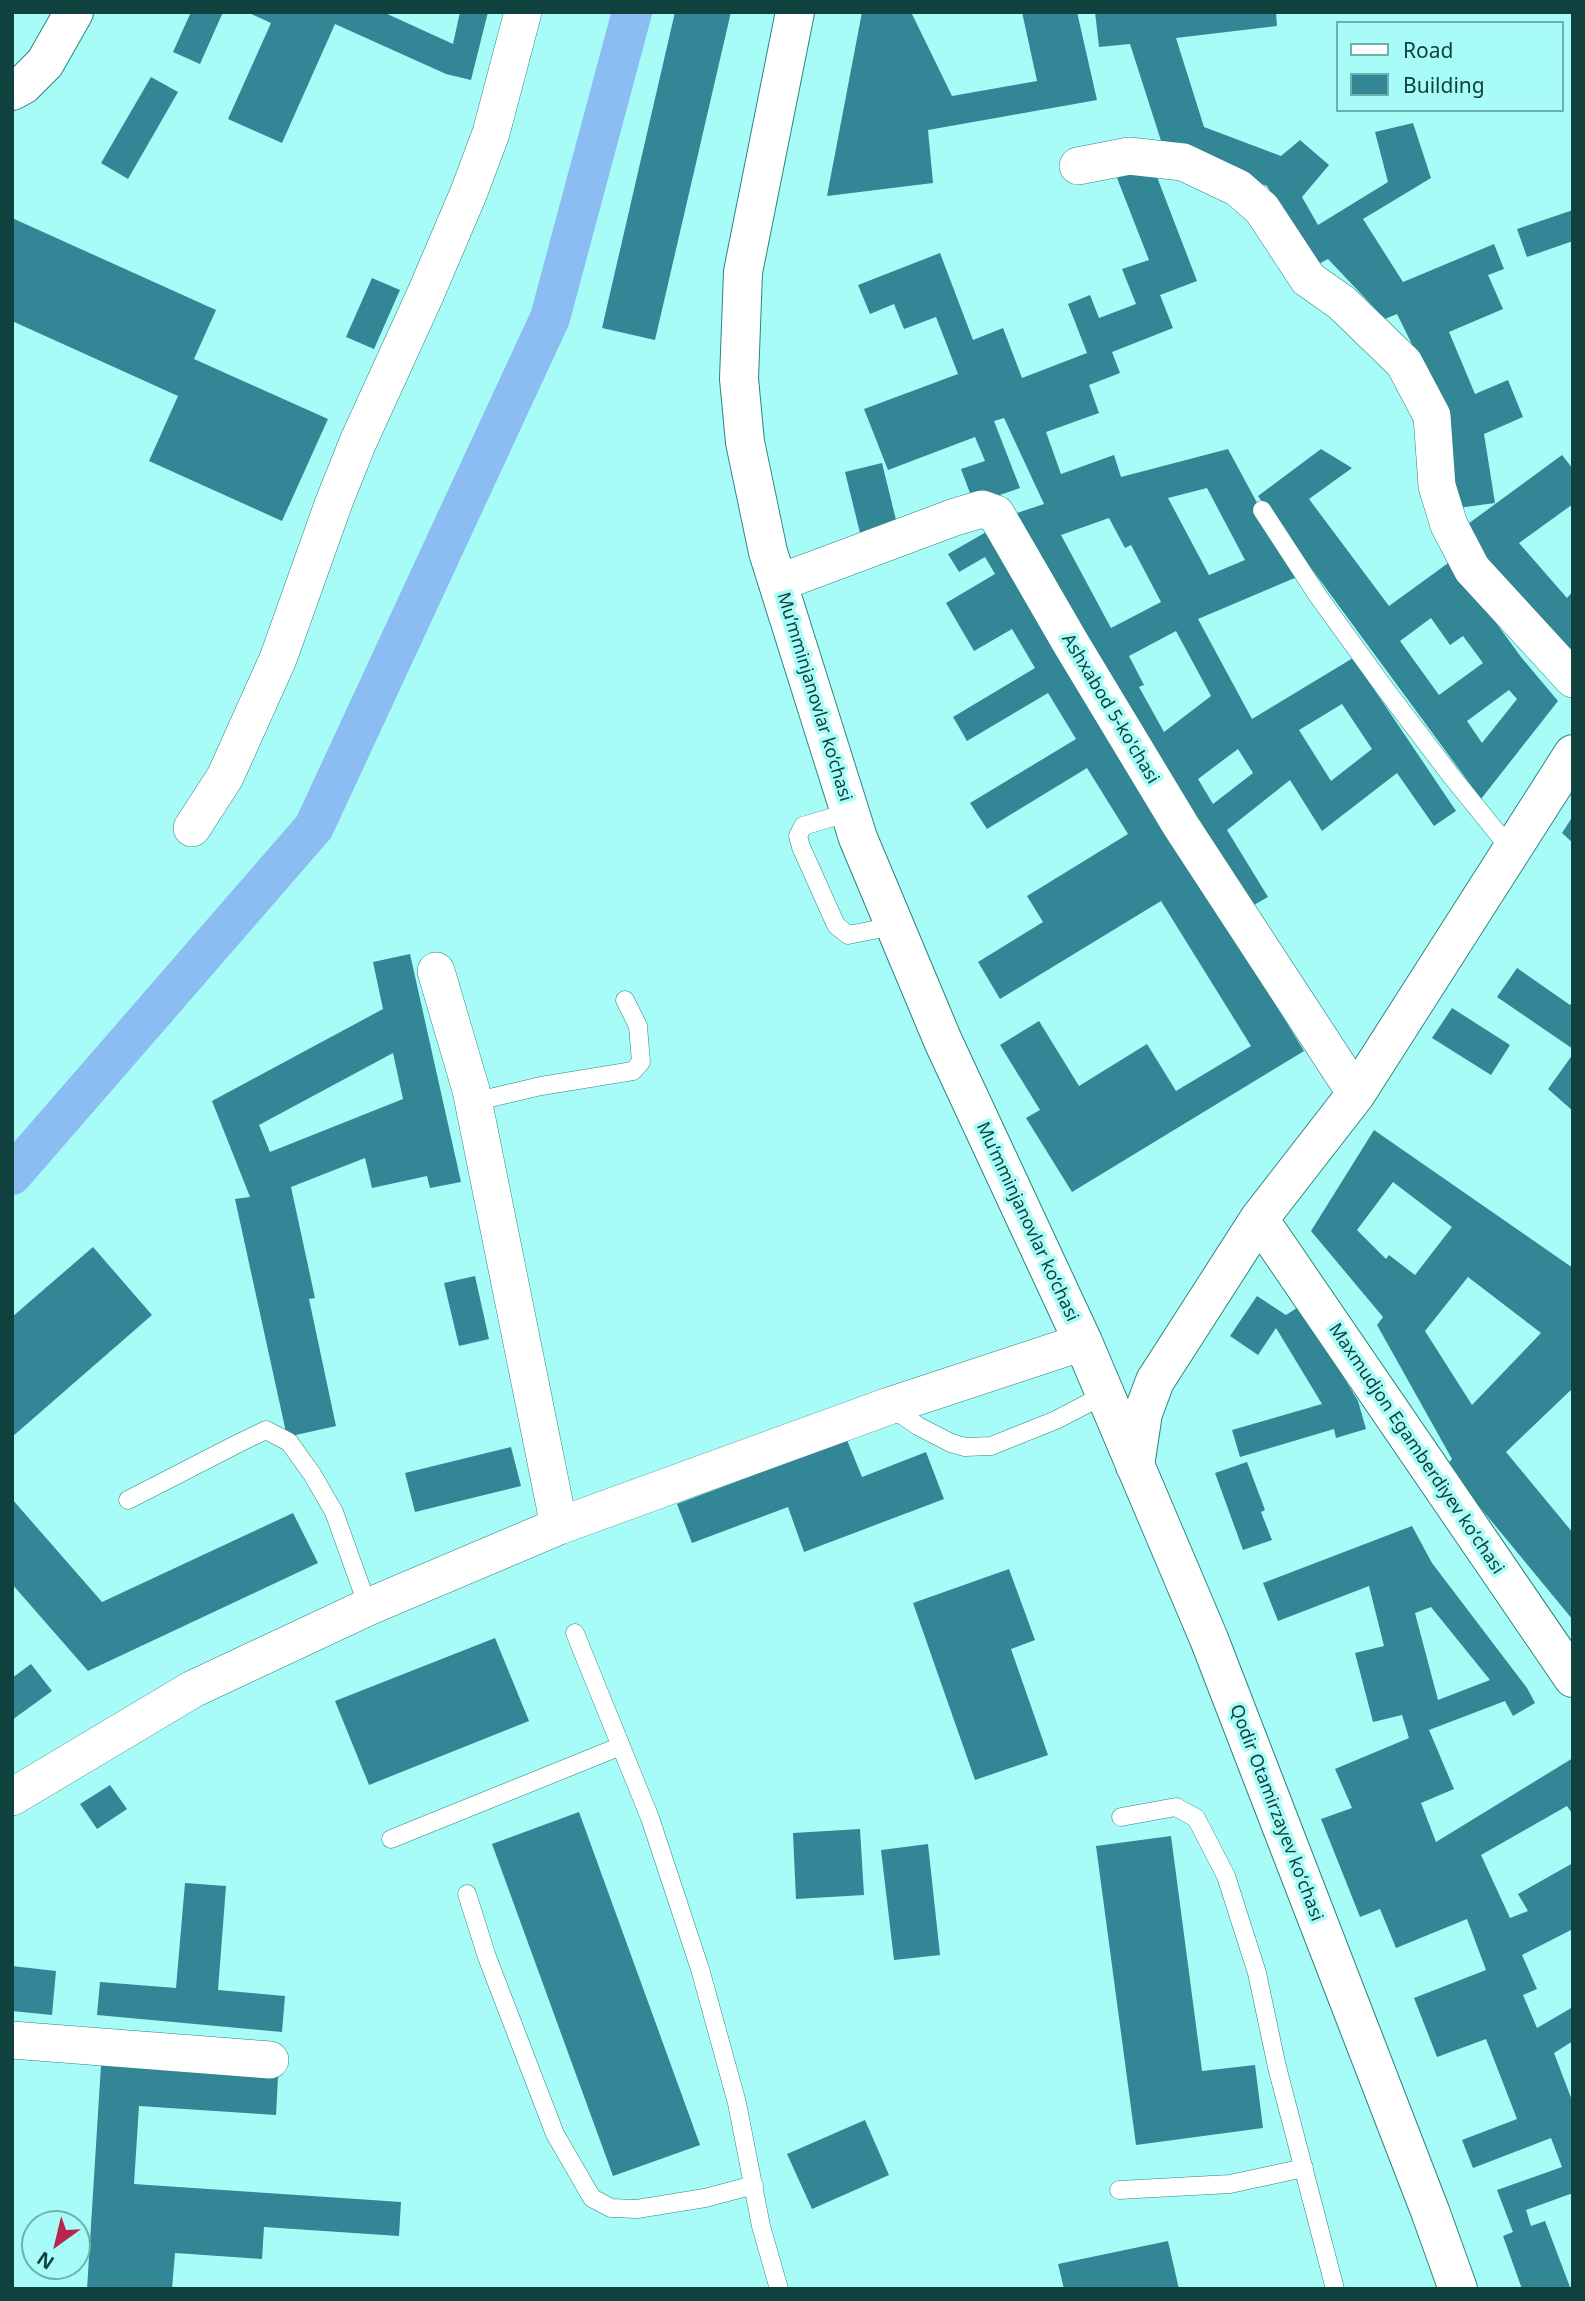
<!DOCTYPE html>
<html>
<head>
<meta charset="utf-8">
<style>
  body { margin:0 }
  #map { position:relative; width:1585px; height:2301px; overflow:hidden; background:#a8fcf7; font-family:"Noto Sans",sans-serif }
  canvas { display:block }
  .frame { position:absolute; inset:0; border:14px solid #0f413f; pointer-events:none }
  .legend { position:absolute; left:1336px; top:21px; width:228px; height:91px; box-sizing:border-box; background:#a8fcf7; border:2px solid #6bb1ad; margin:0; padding:9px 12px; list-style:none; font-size:21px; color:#0f413f }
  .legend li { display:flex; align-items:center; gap:14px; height:35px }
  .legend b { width:35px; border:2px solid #6bb1ad }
  .north { position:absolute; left:21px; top:2210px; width:70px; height:70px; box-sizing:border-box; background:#a8fcf7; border:2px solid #6bb1ad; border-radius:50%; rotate:214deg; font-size:19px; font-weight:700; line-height:28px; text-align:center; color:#0f413f }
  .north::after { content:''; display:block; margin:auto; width:24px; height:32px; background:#b7264e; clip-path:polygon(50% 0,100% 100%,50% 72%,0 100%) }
</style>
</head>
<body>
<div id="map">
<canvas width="1585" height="2301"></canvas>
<div class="frame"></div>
<ul class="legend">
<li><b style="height:9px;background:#fff"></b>Road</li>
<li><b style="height:19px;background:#338695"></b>Building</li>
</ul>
<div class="north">N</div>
</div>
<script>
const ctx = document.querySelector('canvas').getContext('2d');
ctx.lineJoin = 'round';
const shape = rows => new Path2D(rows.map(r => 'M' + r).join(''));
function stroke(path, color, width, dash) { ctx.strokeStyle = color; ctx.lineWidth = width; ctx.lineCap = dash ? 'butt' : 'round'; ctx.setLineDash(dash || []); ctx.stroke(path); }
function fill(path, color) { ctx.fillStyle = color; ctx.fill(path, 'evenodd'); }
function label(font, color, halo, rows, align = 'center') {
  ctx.font = font + ' "Noto Sans",sans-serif'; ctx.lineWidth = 7; ctx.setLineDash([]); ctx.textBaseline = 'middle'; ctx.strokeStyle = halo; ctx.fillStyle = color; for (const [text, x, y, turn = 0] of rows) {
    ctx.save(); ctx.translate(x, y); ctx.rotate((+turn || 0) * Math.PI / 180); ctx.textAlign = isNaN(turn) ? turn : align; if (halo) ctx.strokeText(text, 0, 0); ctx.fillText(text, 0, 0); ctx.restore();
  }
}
stroke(shape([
  [12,1175,314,827,550,318,632,12]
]), '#8bbdf3', 40);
fill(shape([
  [191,12,223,12,200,64,173,52],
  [247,12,383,12,453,44,460,12,488,12,471,80,446,74,335,24,282,143,228,119,271,23],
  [675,12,731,12,655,340,602,328],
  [862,12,911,12,952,96,1037,81,1022,12,1077,12,1097,100,928,130,933,183,827,196],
  [1095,12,1276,12,1277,26,1176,38,1204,127,1281,156,1300,140,1329,165,1302,197,1318,225,1388,182,1375,132,1413,123,1431,178,1363,219,1403,282,1494,244,1504,269,1488,275,1503,309,1449,332,1475,394,1508,380,1523,417,1484,434,1495,503,1458,508,1443,407,1397,314,1385,319,1328,259,1315,266,1267,186,1163,147,1130,44,1099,47],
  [151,77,178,92,128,179,101,163],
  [1152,164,1197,281,1160,295,1173,328,1112,352,1120,373,1089,385,1099,413,1046,432,1061,474,1114,455,1121,477,1228,449,1297,577,1198,619,1252,719,1353,658,1456,811,1434,826,1397,773,1322,831,1290,780,1227,830,1268,897,1245,910,1029,546,1017,513,1044,504,1004,418,994,421,1020,488,974,504,961,469,985,461,975,437,888,470,864,409,958,374,936,317,904,329,894,304,870,314,858,285,940,253,973,340,1003,328,1022,378,1087,353,1068,304,1090,295,1099,318,1136,304,1122,269,1149,260,1117,178],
  [1207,488,1245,560,1209,575,1168,498],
  [1109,518,1125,548,1131,545,1161,602,1111,628,1061,535],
  [1176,631,1211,696,1164,732,1139,687,1144,685,1129,656],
  [1342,704,1372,749,1331,781,1299,730],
  [1238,749,1253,773,1213,804,1198,779],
  [1573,210,1573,241,1527,257,1517,229],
  [12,218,216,310,194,359,328,419,282,521,149,461,178,396,12,321],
  [372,278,400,290,374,349,346,337],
  [1321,449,1352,468,1309,499,1389,606,1451,561,1521,657,1558,701,1481,799,1258,496],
  [1431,618,1450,645,1463,636,1483,663,1439,695,1400,641],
  [1509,690,1517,699,1482,743,1467,721],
  [1562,455,1573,469,1573,504,1519,543,1567,598,1573,591,1573,651,1567,657,1457,532],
  [882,463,898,528,861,537,845,472],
  [993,528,1075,678,1304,1051,1072,1192,1026,1118,1040,1110,1000,1045,1039,1021,1079,1086,1147,1044,1176,1091,1251,1046,1161,901,1000,999,978,962,1043,922,1027,896,1128,834,1087,768,987,829,970,803,1076,739,1048,693,967,741,953,717,1035,668,1012,629,974,651,946,603,995,574,985,557,959,572,948,554],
  [1573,816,1573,843,1562,833],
  [410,954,461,1182,430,1188,427,1176,372,1188,365,1158,291,1187,315,1298,309,1299,336,1426,287,1437,235,1199,250,1197,212,1101,383,1009,373,962],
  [393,1053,403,1099,270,1152,259,1125],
  [1517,968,1570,1005,1573,1001,1573,1049,1497,997],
  [1452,1008,1510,1045,1491,1075,1432,1038],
  [1573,1054,1573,1111,1548,1089],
  [1374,1130,1573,1268,1573,1388,1506,1452,1573,1533,1573,1620,1446,1466,1452,1459,1377,1325,1383,1317,1311,1231],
  [1393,1182,1452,1227,1415,1275,1389,1255,1386,1259,1357,1230],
  [1468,1277,1541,1333,1472,1405,1425,1331],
  [93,1247,152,1315,12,1437,12,1317],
  [475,1276,489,1339,459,1346,444,1283],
  [1257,1296,1286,1315,1300,1306,1358,1401,1366,1429,1336,1438,1334,1429,1240,1457,1232,1430,1322,1404,1276,1328,1258,1355,1230,1336],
  [847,1440,862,1477,926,1452,944,1499,804,1552,788,1507,692,1543,677,1504],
  [511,1447,521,1486,415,1512,405,1473],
  [1247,1462,1265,1510,1261,1512,1272,1540,1243,1550,1215,1473],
  [12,1499,102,1602,293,1513,318,1563,88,1671,12,1584],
  [1412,1526,1432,1563,1527,1688,1535,1703,1513,1716,1505,1701,1429,1730,1454,1789,1421,1803,1436,1842,1573,1758,1573,1815,1567,1806,1481,1855,1510,1918,1528,1911,1518,1894,1573,1863,1573,1929,1522,1955,1537,1989,1523,1995,1537,2028,1573,2007,1573,2041,1554,2053,1573,2103,1573,2193,1526,2210,1531,2226,1545,2221,1570,2287,1566,2289,1522,2289,1503,2236,1513,2232,1497,2190,1562,2167,1551,2138,1473,2168,1462,2140,1517,2119,1486,2039,1437,2057,1414,1998,1486,1970,1467,1919,1396,1948,1380,1909,1360,1917,1321,1819,1352,1808,1335,1769,1409,1738,1402,1715,1373,1722,1355,1653,1384,1646,1369,1586,1278,1621,1263,1583],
  [1431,1607,1490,1680,1438,1700,1415,1613],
  [1009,1569,1035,1640,1011,1649,1048,1755,975,1780,913,1603],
  [495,1638,529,1721,369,1785,335,1701],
  [31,1664,52,1691,12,1720,12,1678],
  [110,1785,127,1809,97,1829,80,1804],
  [579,1812,700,2145,613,2176,492,1844],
  [860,1829,864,1895,796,1899,793,1833],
  [1171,1836,1202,2071,1255,2065,1263,2128,1136,2145,1096,1846],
  [928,1844,940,1955,894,1960,881,1850],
  [185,1883,226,1886,218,1990,285,1996,282,2032,97,2015,100,1982,176,1988],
  [12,1966,56,1971,52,2015,12,2011],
  [101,2065,278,2077,276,2115,139,2106,134,2184,401,2202,399,2236,264,2227,262,2259,175,2253,172,2289,87,2289],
  [865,2120,889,2175,812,2209,787,2154],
  [1168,2241,1179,2289,1064,2289,1058,2264]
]), '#338695');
const lane = shape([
  [1262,510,1318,596,1386,690,1452,777,1512,851],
  [850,812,803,826,798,836,801,847,836,925,848,935,894,926],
  [473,1102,541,1086,633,1071,641,1062,638,1026,625,1000],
  [889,1406,918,1426,951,1443,965,1447,991,1446,1056,1420,1104,1395],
  [128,1500,239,1443,266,1430,289,1442,312,1474,334,1512,368,1607],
  [575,1633,650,1818,700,1969,737,2103,761,2226,779,2289],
  [1121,1817,1176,1807,1196,1818,1226,1876,1257,1973,1277,2067,1335,2289],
  [391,1839,621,1746],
  [467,1894,487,1957,555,2134,592,2198,611,2208,637,2209,705,2198,754,2185],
  [1119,2190,1230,2184,1304,2168]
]);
const street = shape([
  [1078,166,1129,156,1183,162,1238,188,1262,209,1308,279,1342,303,1404,363,1432,416,1437,486,1449,525,1472,569,1573,679],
  [778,583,955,517,982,509,996,514,1070,642,1181,826,1356,1094],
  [192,828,225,777,278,659,334,502,358,442,426,293,469,192,491,133,523,12],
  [436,971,471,1090,559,1526],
  [12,1797,193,1689,368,1607,559,1526,889,1406,1083,1342],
  [12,2040,270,2060]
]);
const secondary = shape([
  [795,12,743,272,739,379,745,442,768,552,858,838,943,1041,1083,1342,1209,1639,1430,2211,1458,2289],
  [12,91,23,85,45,63,74,12],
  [1259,1219,1573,1678],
  [1135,1466,1143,1413,1155,1381,1259,1219,1356,1094,1573,754]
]);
stroke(lane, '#2d8480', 19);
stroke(street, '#2d8480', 38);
stroke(secondary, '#2d8480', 40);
stroke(lane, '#fff', 18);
stroke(street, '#fff', 37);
stroke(secondary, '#fff', 38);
label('18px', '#0f413f', '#a8fcf7', [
  ["Mu’mminjanovlar ko‘chasi",814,697,73],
  ["Ashxabod 5-ko'chasi",1110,709,59],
  ["Mu’mminjanovlar ko‘chasi",1027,1222,65],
  ["Maxmudjon Egamberdiyev koʻchasi",1416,1449,56],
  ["Qodir Otamirzayev koʻchasi",1276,1813,69]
]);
</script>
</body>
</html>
